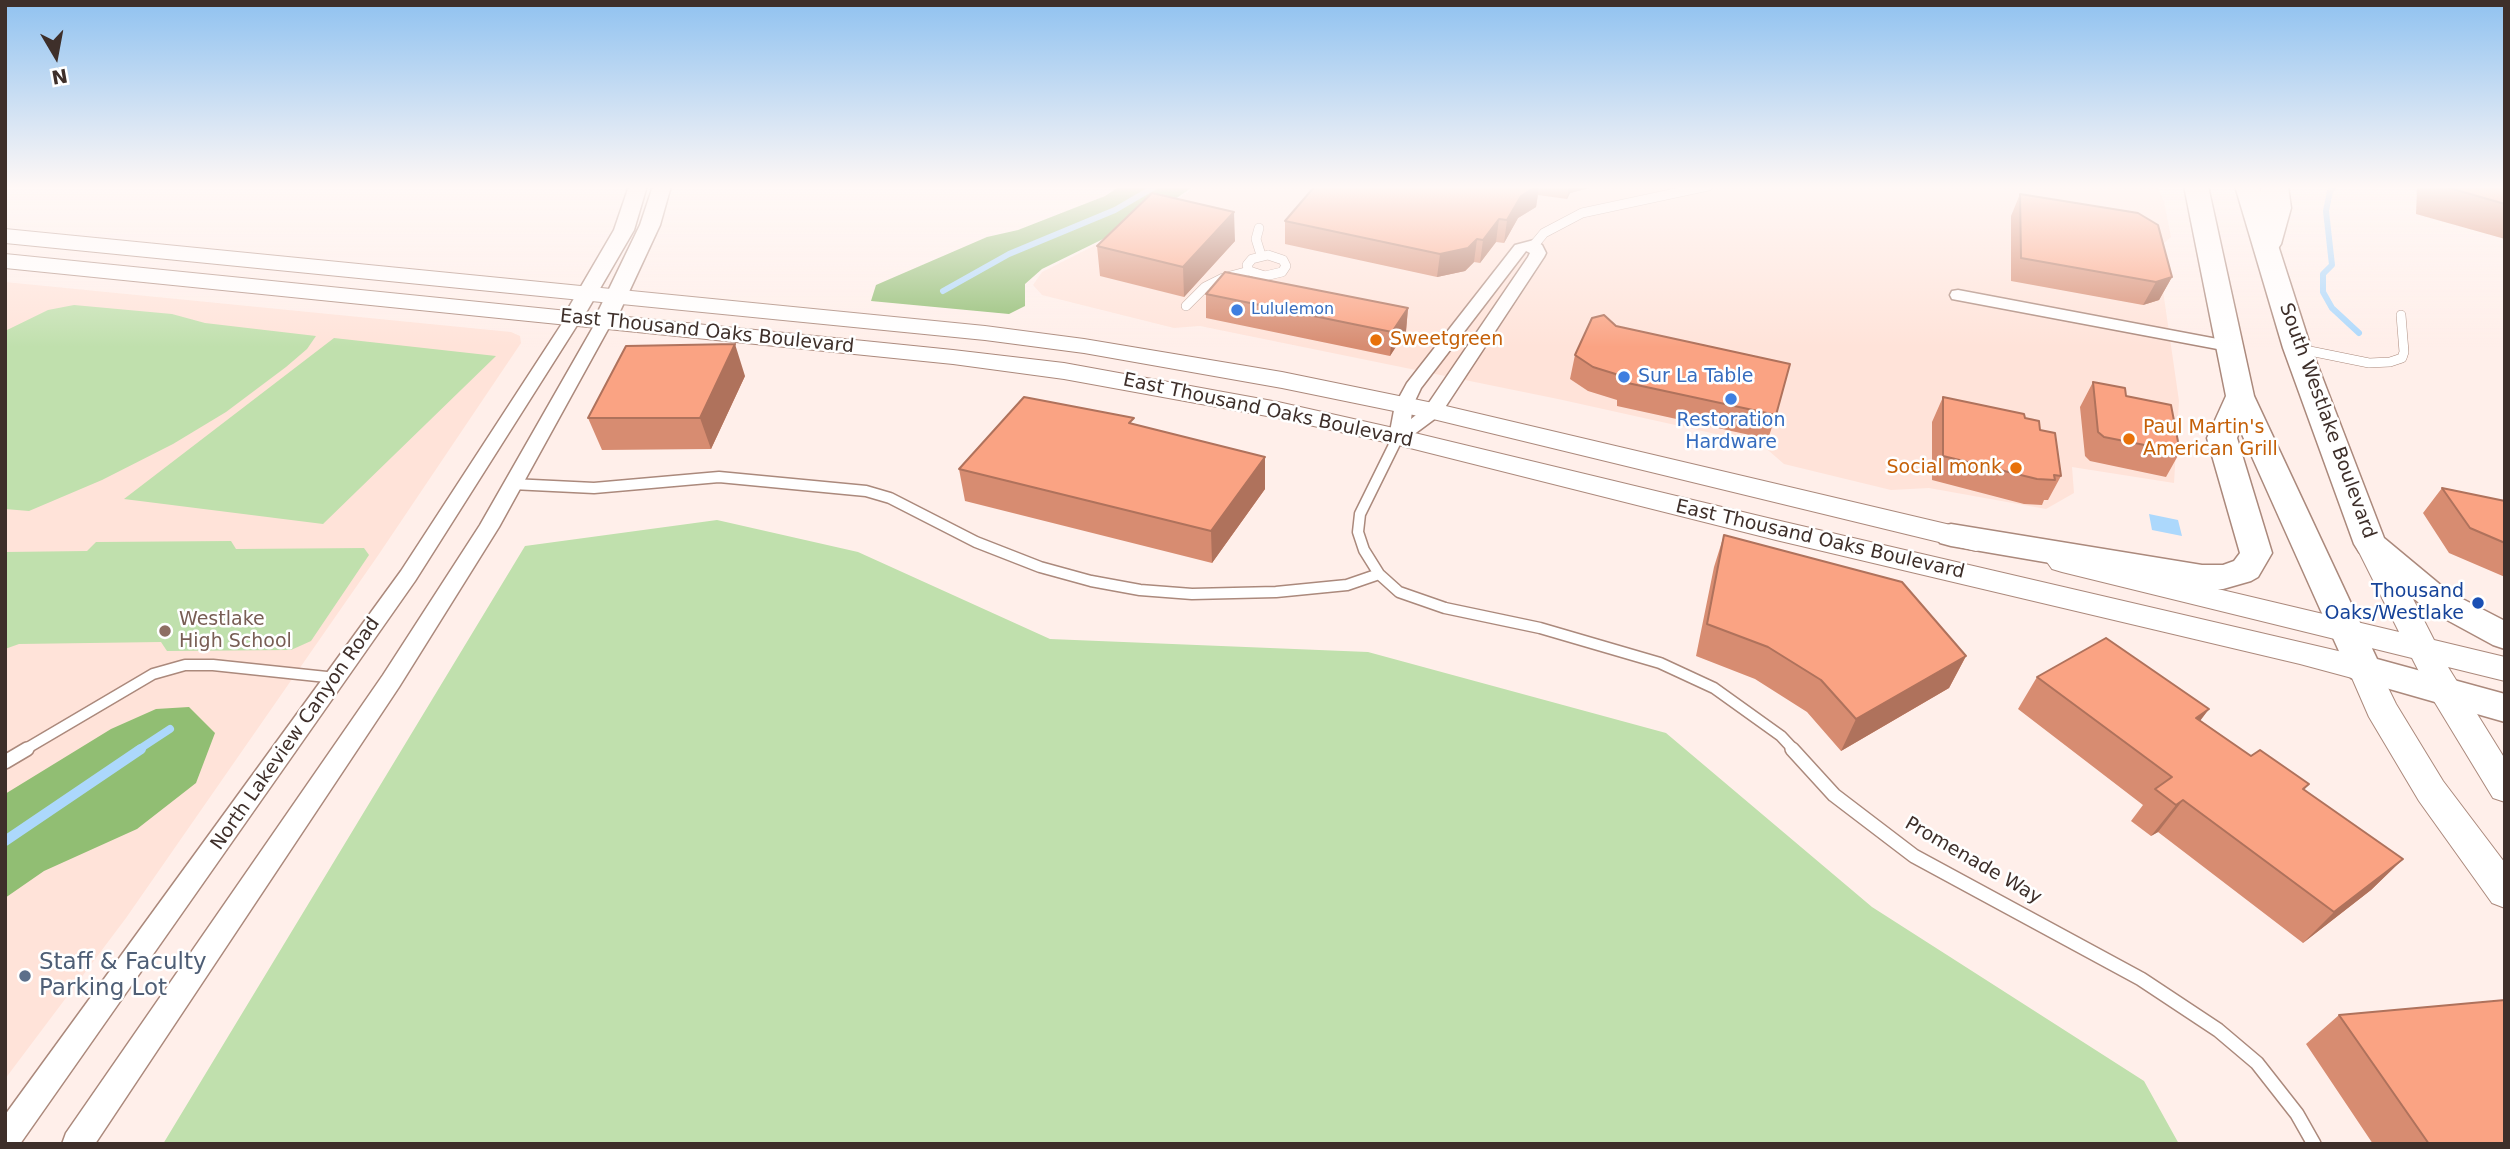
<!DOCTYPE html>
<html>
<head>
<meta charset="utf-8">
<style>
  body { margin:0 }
  #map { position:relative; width:2510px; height:1149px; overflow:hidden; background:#ffefea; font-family:"DejaVu Sans",sans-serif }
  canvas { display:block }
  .frame { position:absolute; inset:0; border:7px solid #3e2f2a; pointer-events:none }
  .north { position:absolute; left:21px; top:21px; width:70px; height:70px; -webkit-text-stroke:5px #fff; paint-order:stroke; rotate:170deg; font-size:19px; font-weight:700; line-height:28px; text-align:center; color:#3e2f2a }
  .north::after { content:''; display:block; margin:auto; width:24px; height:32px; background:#3e2f2a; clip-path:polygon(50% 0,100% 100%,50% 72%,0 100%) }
</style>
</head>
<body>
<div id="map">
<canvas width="2510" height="1149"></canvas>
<div class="frame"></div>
<div class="north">N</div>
</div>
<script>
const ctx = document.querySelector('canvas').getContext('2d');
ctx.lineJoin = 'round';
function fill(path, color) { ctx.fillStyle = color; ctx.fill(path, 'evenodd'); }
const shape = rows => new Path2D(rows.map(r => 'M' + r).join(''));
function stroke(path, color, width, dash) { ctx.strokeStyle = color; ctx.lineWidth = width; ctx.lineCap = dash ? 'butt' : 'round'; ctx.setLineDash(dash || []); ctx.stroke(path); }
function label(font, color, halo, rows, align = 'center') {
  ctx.font = font + ' "DejaVu Sans",sans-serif'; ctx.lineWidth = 5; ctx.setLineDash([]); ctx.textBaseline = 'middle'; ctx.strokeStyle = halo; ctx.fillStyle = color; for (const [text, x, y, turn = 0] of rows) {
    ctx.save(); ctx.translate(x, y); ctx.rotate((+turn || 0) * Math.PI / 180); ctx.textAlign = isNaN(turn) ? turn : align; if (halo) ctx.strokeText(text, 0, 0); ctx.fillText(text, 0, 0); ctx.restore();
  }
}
fill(shape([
  [1197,186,2157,186,2164,201,2171,237,2157,249,2179,401,2174,483,2072,467,2074,493,2046,509,1929,488,1891,490,1784,464,1761,444,1558,399,1200,326,1174,328,1042,295,1033,285,1042,272,1155,215],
  [5,282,511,332,520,336,521,343,379,554,126,918,5,1079]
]), '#ffe3d9');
fill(shape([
  [74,305,172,314,205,323,316,336,307,349,286,367,226,412,173,444,102,480,29,511,5,509,5,331,48,310],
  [334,338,496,356,323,524,124,499],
  [717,520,858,552,1050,639,1368,652,1666,733,1872,907,2144,1081,2179,1144,163,1144,525,546],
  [231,541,236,549,364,548,369,555,311,641,291,650,167,651,161,642,19,644,5,649,5,552,87,551,96,542]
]), '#c0e0ad');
fill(shape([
  [1120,186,1194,186,1152,215,1042,269,1025,284,1025,306,1009,314,871,301,876,285,987,237,1018,230,1105,196],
  [189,707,215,733,196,783,137,829,44,871,5,898,5,794,111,729,156,709]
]), '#91be73');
fill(shape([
  [2149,514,2178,520,2182,536,2152,530]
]), '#acd8fc');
stroke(shape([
  [2334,186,2330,191,2326,211,2332,265,2323,274,2323,292,2332,308,2359,333],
  [943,291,1009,254,1115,210,1156,186]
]), '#acd8fc', 6);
stroke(shape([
  [138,750,170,729]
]), '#acd8fc', 8);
stroke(shape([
  [5,841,141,749]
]), '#acd8fc', 10);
const serviceFar2 = shape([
  [1259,228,1256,239,1261,255],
  [1534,245,1544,233,1582,213,1708,186],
  [1268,255,1283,260,1286,266,1282,272,1265,276,1249,271,1247,265,1252,259,1268,255],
  [1186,306,1205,287,1223,278,1249,271],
  [2300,349,2369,363,2390,362,2402,358,2404,352,2401,315]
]);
const serviceFar1 = shape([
  [1398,437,1360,514,1358,532,1364,550,1379,574,1399,592,1445,608,1540,628,1660,663,1714,688,1781,736,1794,750],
  [512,484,594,488,719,477,866,491,890,498,976,542,1040,567,1091,581,1140,590,1192,594,1276,592,1347,585,1379,574],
  [24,750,153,674,185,665,213,665,336,678]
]);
const service = shape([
  [1792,749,1834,795,1914,856,2141,979,2218,1030,2257,1063,2297,1114,2314,1144],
  [5,762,27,749]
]);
const minor = shape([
  [1534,240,1542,245,1546,253,1544,257,1440,415,1405,441,1391,441,1389,437,1395,405,1407,383,1515,245,1534,240],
  [1526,251,1530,253,1528,257,1426,407,1411,419,1413,405,1421,388,1526,251],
  [1958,290,2228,341,2237,346,2228,351,1952,299,1950,295,1952,291,1958,290],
  [573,314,581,319,415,581,20,1144,5,1144,5,1115,401,571,565,319,573,314],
  [604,317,612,322,499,527,399,687,95,1144,62,1144,66,1133,383,675,480,525,596,322,604,317]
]);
const tertiary = shape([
  [629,186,647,186,634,230,580,323,566,323,562,319,614,230,629,186],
  [653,186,671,186,660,225,615,322,611,326,597,326,593,322,640,225,653,186]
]);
const secondary = shape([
  [5,229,985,326,1084,339,1282,372,1433,403,1976,531,1986,534,1990,541,1986,548,1976,551,1433,419,1282,388,1084,353,985,340,5,243,5,229],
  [5,254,953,350,1064,363,1278,402,1398,429,1776,520,2364,657,2375,661,2396,704,2443,781,2505,863,2505,908,2492,903,2419,801,2369,717,2352,678,2300,664,1776,540,1398,445,1278,418,1064,379,953,364,5,268,5,254],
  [2370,534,2380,537,2385,544,2434,640,2505,657,2505,681,2448,667,2505,759,2505,802,2493,798,2434,701,2412,658,2062,572,2052,569,2047,562,2052,555,2062,552,2399,632,2355,544,2360,537,2370,534]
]);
const primary = shape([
  [2184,186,2208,186,2254,396,2377,659,2505,694,2505,722,2351,678,2240,430,2237,438,2272,553,2258,577,2251,581,2223,589,2202,589,1951,546,1940,543,1935,535,1940,527,1951,524,2202,565,2223,565,2234,561,2240,553,2207,438,2226,396,2184,186],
  [2235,186,2259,186,2311,348,2384,538,2449,592,2505,621,2505,649,2493,645,2425,608,2359,552,2354,544,2283,348,2235,186]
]);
const motorway = shape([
  [2260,186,2288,186,2291,208,2281,244,2277,250,2267,253,2257,250,2253,244,2263,208,2260,186]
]);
stroke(serviceFar2, '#ab897c', 10);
stroke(serviceFar1, '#ab897c', 13);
stroke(service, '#ab897c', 16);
stroke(minor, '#ab897c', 3);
stroke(tertiary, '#ab897c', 3);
stroke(secondary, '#ab897c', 2);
stroke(primary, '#ab897c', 3);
stroke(motorway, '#ab897c', 3);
stroke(serviceFar2, '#fff', 9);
stroke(serviceFar1, '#fff', 10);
stroke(service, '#fff', 13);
fill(minor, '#fff');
fill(tertiary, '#fff');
fill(secondary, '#fff');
fill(primary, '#fff');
fill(motorway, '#fff');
fill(shape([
  [1315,186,1597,186,1570,193,1567,199,1538,195,1536,207,1518,218,1504,243,1496,242,1480,263,1474,262,1465,271,1437,277,1285,244,1285,221],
  [2417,186,2505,186,2505,239,2416,214],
  [2020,194,2172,277,2159,300,2143,305,2011,281,2011,216],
  [1235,241,1184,297,1100,276,1097,246],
  [1206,294,1408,308,1406,331,1390,356,1206,318],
  [1616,326,1776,415,1768,439,1617,406,1617,400,1588,391,1570,379,1575,355],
  [745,376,711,449,602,450,588,418],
  [2093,382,2126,396,2180,452,2166,477,2090,461,2085,456,2080,407],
  [1943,397,2025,418,2040,430,2061,476,2048,500,2044,500,2042,505,2024,504,1932,480,1932,422],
  [1135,425,1265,489,1212,563,965,501,959,469],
  [2442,488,2505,501,2505,577,2449,553,2423,513],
  [1724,535,1966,656,1949,688,1841,751,1807,712,1755,679,1696,656,1714,567],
  [2037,677,2209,709,2200,720,2251,756,2309,784,2304,790,2403,859,2371,890,2303,943,2158,832,2151,836,2131,821,2143,805,2018,709],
  [2339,1015,2505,1144,2373,1144,2306,1044]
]), '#d78c71');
fill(shape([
  [1537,186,1539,186,1536,207,1518,218,1504,243,1507,220,1521,196],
  [1569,186,1597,186,1570,193,1567,199],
  [1234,212,1235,241,1184,297,1183,267],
  [1499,219,1496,242,1480,263,1483,240],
  [1477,239,1474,262,1465,271,1437,277,1440,254],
  [2172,277,2159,300,2143,305,2156,282],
  [1408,308,1406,331,1390,356,1392,332],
  [735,344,745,376,711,449,700,418],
  [1265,457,1265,489,1212,563,1211,531],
  [1966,656,1949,688,1841,751,1856,719],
  [2209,709,2185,741,2196,718],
  [2183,800,2158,832,2151,836,2176,805],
  [2403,859,2371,890,2303,943,2334,912]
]), '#af725c');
const building = shape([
  [1315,186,1537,186,1521,196,1507,220,1499,219,1483,240,1477,239,1468,248,1440,254,1285,221,1315,186],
  [2442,186,2505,186,2505,204,2442,186],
  [1152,193,1234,212,1183,267,1097,246,1152,193],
  [2020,194,2138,213,2158,225,2172,277,2156,282,2021,258,2020,194],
  [1225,272,1408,308,1392,332,1206,294,1225,272],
  [1604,315,1616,326,1790,364,1776,415,1623,382,1622,376,1593,367,1575,355,1592,318,1604,315],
  [735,344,700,418,588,418,626,346,735,344],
  [2093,382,2125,388,2126,396,2171,405,2180,452,2104,437,2098,432,2093,382],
  [1024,397,1134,418,1129,423,1265,457,1211,531,959,469,1024,397],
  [1943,397,2024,414,2025,418,2039,421,2040,430,2055,433,2061,476,2054,475,2055,480,2037,479,1943,456,1943,397],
  [2442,488,2505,501,2505,543,2470,528,2442,488],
  [1724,535,1902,582,1966,656,1856,719,1821,680,1768,647,1707,624,1724,535],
  [2106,638,2209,709,2196,718,2251,756,2260,750,2309,784,2303,789,2403,859,2334,912,2183,800,2176,805,2155,789,2172,777,2037,677,2106,638],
  [2505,1000,2505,1144,2429,1144,2339,1015,2505,1000]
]);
fill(building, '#faa383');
stroke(building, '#af725c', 2);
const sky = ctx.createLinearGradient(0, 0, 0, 347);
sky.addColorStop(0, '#90c2f0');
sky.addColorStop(0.54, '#fff8f6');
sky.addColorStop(1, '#fff8f600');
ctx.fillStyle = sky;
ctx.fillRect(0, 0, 2510, 347);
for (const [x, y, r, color] of [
  [1237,310,7,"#3f7fe0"],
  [1376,340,7,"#e8710a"],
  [1624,377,7,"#3f7fe0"],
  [1731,399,7,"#3f7fe0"],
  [2129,439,7,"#e8710a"],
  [2016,468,7,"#e8710a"],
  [2478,603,7,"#1a4fb4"],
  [165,631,7,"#8d6e63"],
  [25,976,7,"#5c6f8a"]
]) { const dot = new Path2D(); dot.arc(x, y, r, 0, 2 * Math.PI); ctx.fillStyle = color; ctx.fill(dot); stroke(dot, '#fff', 2.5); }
label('16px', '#366cbe', '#fff', [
  ["Lululemon",1251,310]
], 'left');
label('19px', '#3e2f2a', '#fff', [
  ["East Thousand Oaks Boulevard",707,332,6],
  ["East Thousand Oaks Boulevard",1268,411,12],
  ["South Westlake Boulevard",2327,421,70],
  ["East Thousand Oaks Boulevard",1820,540,13],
  ["North Lakeview Canyon Road",296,734,-55],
  ["Promenade Way",1973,861,30]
]);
label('19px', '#c56008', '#fff', [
  ["Sweetgreen",1390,340],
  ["Paul Martin's",2143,428],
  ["American Grill",2143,450],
  ["Social monk",2002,468,"right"]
], 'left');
label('19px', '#366cbe', '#fff', [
  ["Sur La Table",1638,377],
  ["Restoration",1731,421,"center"],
  ["Hardware",1731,443,"center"]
], 'left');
label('19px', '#164399', '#fff', [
  ["Thousand",2464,592],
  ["Oaks/Westlake",2464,614]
], 'right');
label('19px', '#785e54', '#fff', [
  ["Westlake",179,620],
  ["High School",179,642]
], 'left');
label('23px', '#4e5e75', '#fff', [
  ["Staff & Faculty",39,963],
  ["Parking Lot",39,989]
], 'left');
</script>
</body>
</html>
